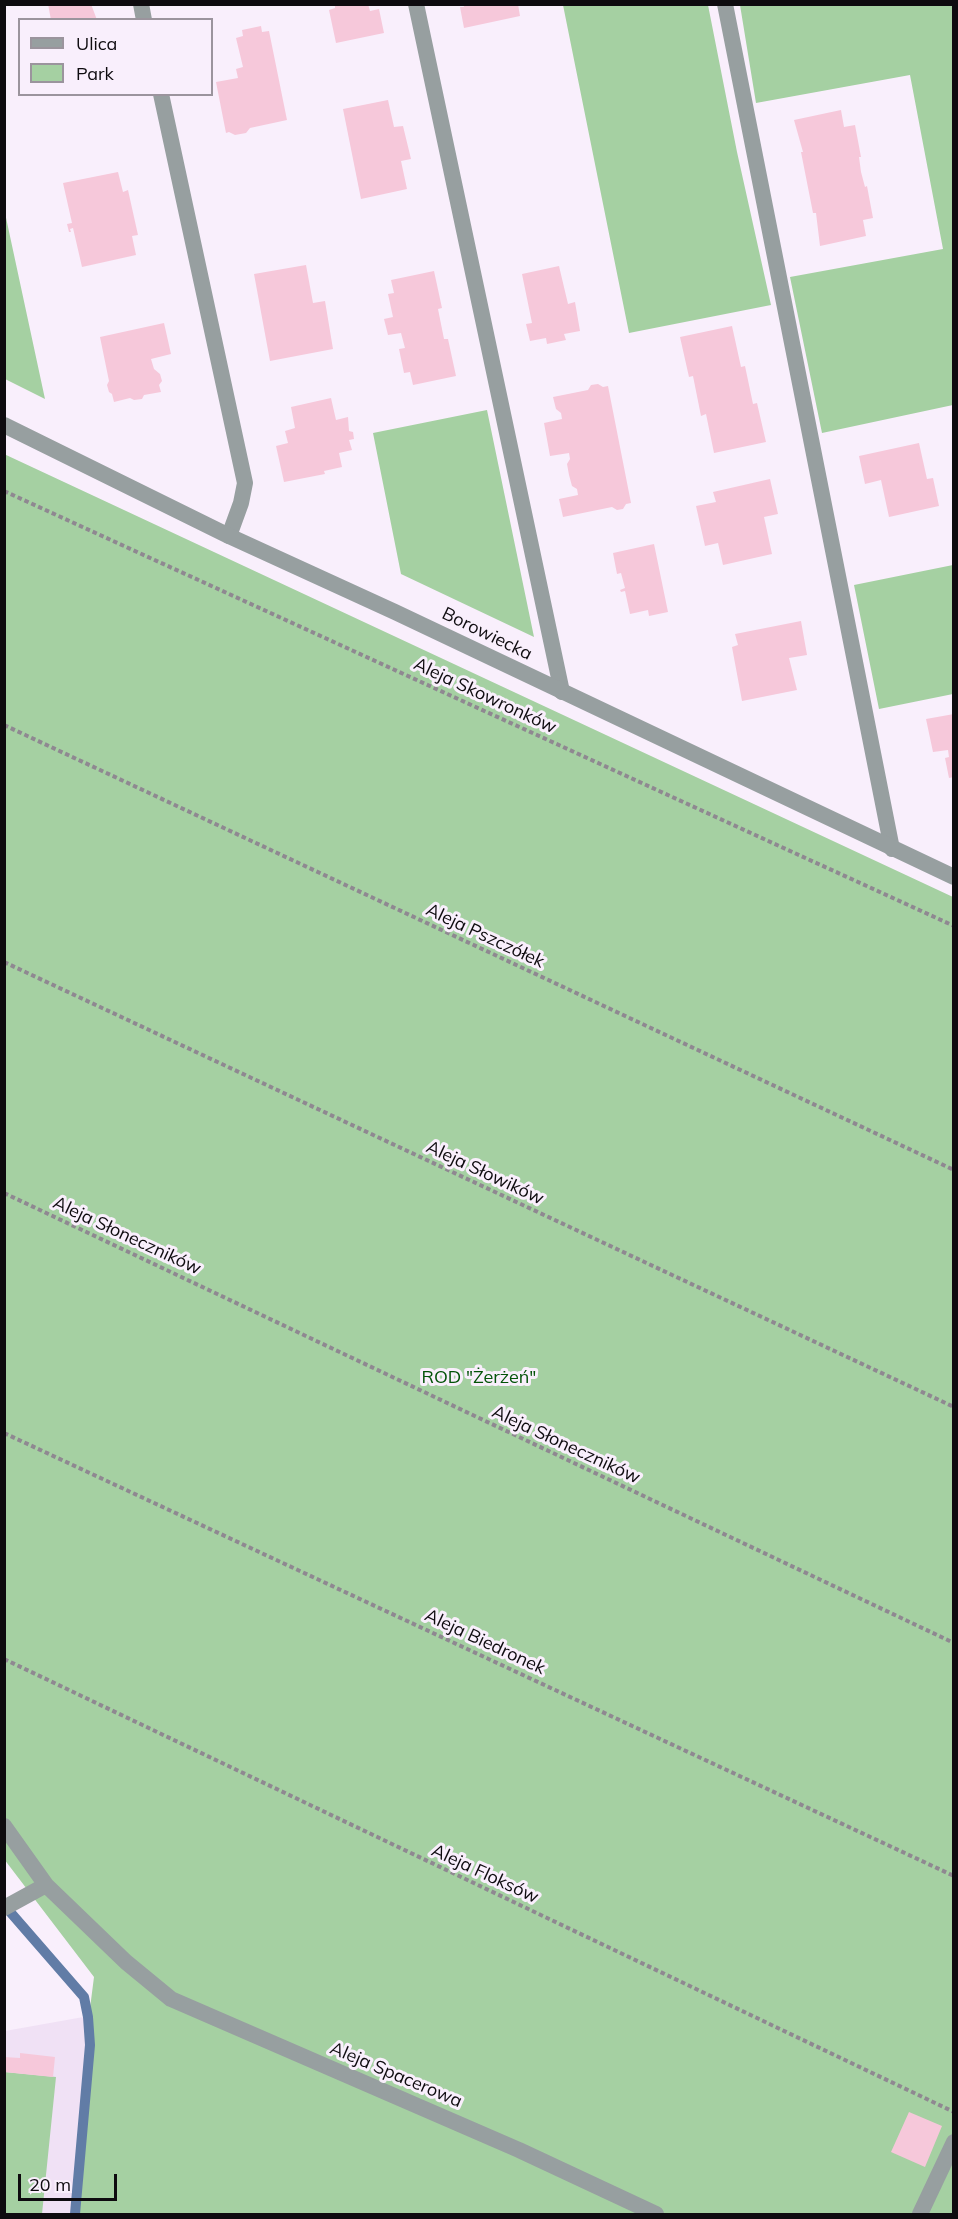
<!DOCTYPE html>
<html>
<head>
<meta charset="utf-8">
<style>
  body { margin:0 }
  #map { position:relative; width:958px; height:2219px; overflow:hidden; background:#f9effc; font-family:Mulish,sans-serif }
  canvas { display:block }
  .frame { position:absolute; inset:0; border:6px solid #0e0b0f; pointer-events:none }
  .legend { position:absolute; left:18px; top:18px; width:195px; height:78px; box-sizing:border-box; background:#f9effc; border:2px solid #9b949d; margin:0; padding:8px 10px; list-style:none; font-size:18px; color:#0e0b0f }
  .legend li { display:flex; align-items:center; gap:12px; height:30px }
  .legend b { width:30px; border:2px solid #9b949d }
  .scale { position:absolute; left:18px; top:2174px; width:99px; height:27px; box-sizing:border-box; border:3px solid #0e0b0f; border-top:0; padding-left:8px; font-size:18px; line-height:21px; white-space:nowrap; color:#0e0b0f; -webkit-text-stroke:4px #f9effc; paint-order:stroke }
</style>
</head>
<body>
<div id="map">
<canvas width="958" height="2219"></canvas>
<div class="frame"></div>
<ul class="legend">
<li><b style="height:8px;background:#979fa0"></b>Ulica</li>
<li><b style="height:16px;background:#a5d0a2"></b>Park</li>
</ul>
<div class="scale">20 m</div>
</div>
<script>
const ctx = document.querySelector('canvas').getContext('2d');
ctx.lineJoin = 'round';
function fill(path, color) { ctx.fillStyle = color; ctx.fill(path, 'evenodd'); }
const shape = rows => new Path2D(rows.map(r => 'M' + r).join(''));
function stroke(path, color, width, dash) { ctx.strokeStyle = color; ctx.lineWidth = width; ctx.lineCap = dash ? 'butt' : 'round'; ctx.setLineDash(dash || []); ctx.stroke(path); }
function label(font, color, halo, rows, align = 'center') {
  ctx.font = font + ' Mulish,sans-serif'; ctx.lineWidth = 6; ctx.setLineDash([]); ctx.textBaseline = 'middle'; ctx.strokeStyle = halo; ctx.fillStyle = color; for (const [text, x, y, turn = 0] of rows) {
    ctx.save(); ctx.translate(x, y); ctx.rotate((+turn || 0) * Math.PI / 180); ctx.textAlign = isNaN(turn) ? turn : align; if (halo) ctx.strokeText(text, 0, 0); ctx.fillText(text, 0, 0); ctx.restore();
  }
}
fill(shape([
  [89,2016,78,2214,5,2214,5,2031]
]), '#f0e1f5');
fill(shape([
  [563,5,708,5,737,152,771,305,629,333],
  [740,5,953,5,953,405,822,433,790,277,943,249,910,75,756,103],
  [4,213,5,213,45,399,5,379],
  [487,410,534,637,401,574,373,433],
  [4,454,953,897,953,2214,78,2214,89,2016,94,1977,4,1859],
  [953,565,953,694,879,709,854,585],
  [5,2072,56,2077,42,2214,5,2214]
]), '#a5d0a2');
stroke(shape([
  [11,1913,84,1997,88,2017,90,2045,75,2214]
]), '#617ca6', 10);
fill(shape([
  [48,4,91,4,97,20,51,20],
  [335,4,368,4,370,11,379,9,384,33,336,43,329,10,335,8],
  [463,4,518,4,520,16,464,28,460,7,464,7],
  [261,26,262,32,269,31,287,120,250,128,246,133,235,135,229,132,226,133,216,82,238,78,236,69,243,67,236,38,243,36,242,30],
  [388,100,394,127,403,126,411,159,401,161,407,189,361,199,343,109],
  [841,110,844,127,855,125,861,157,859,157,861,172,865,187,867,186,873,218,863,220,866,236,820,246,816,213,813,213,801,152,803,152,794,120],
  [118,172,123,192,128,190,138,235,132,236,136,255,82,267,73,228,70,229,71,232,69,232,67,224,72,223,63,183],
  [306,265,313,303,325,301,333,349,270,361,254,274],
  [559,266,568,304,575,302,580,331,564,334,566,340,547,344,546,338,530,341,526,324,532,323,522,274],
  [434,271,442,308,438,309,444,339,448,339,456,376,413,385,410,372,404,373,399,349,405,348,401,333,388,335,384,319,393,317,388,294,394,293,391,280],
  [164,323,171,354,151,359,154,369,160,374,162,381,159,385,161,392,144,395,142,399,134,400,130,398,114,402,112,394,109,392,107,385,109,381,100,337],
  [732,326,741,367,745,366,753,404,757,403,766,442,714,453,706,414,701,416,693,376,689,377,680,337],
  [598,384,603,387,608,386,631,503,626,504,623,509,617,510,612,507,563,517,559,499,578,495,577,489,572,486,569,475,567,464,570,459,569,453,550,456,544,423,562,419,561,413,556,409,553,397,588,390,591,385],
  [331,398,336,420,348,417,349,431,353,432,354,439,349,440,352,450,339,453,342,467,324,471,325,474,284,482,276,446,288,443,285,431,295,428,291,407],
  [919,443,927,479,933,478,939,506,889,517,881,480,865,484,859,456],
  [770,479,778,514,764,517,772,554,723,565,718,543,705,546,696,506,716,502,713,492],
  [654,544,668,612,649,616,648,610,630,614,625,591,621,592,620,590,625,588,621,573,617,574,613,553],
  [801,621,807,655,789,658,797,690,742,701,732,647,738,645,735,634],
  [954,714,954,777,949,778,945,758,949,757,948,750,933,752,926,719],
  [20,2053,55,2057,53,2077,4,2072,4,2057,20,2058],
  [909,2112,942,2126,925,2167,891,2152]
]), '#f6c8da');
stroke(shape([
  [4,491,954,926],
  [4,725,954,1170],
  [4,962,954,1407],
  [4,1193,954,1643],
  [4,1433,954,1876],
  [4,1659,954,2112]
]), '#8f8891', 4, [4.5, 3]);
stroke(shape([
  [141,4,144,20],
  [416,4,562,692],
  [725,4,892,849],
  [161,94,245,483,241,503,229,536],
  [4,1826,46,1885,126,1962,171,1999,519,2150,656,2214],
  [4,1908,46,1885],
  [920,2214,954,2142]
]), '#979fa0', 16);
stroke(shape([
  [4,425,229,536,395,612,954,877]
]), '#979fa0', 16);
label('18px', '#0e0b0f', '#f9effc', [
  ["Borowiecka",487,634,26],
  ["Aleja Skowronków",485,696,25],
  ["Aleja Pszczółek",485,936,25],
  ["Aleja Słowików",485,1173,25],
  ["Aleja Słoneczników",127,1236,25],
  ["Aleja Słoneczników",566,1445,25],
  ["Aleja Biedronek",485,1642,25],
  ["Aleja Floksów",485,1874,25],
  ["Aleja Spacerowa",396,2075,23]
]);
label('18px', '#025307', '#f9effc', [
  ["ROD \"Żerżeń\"",479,1378]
]);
</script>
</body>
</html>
